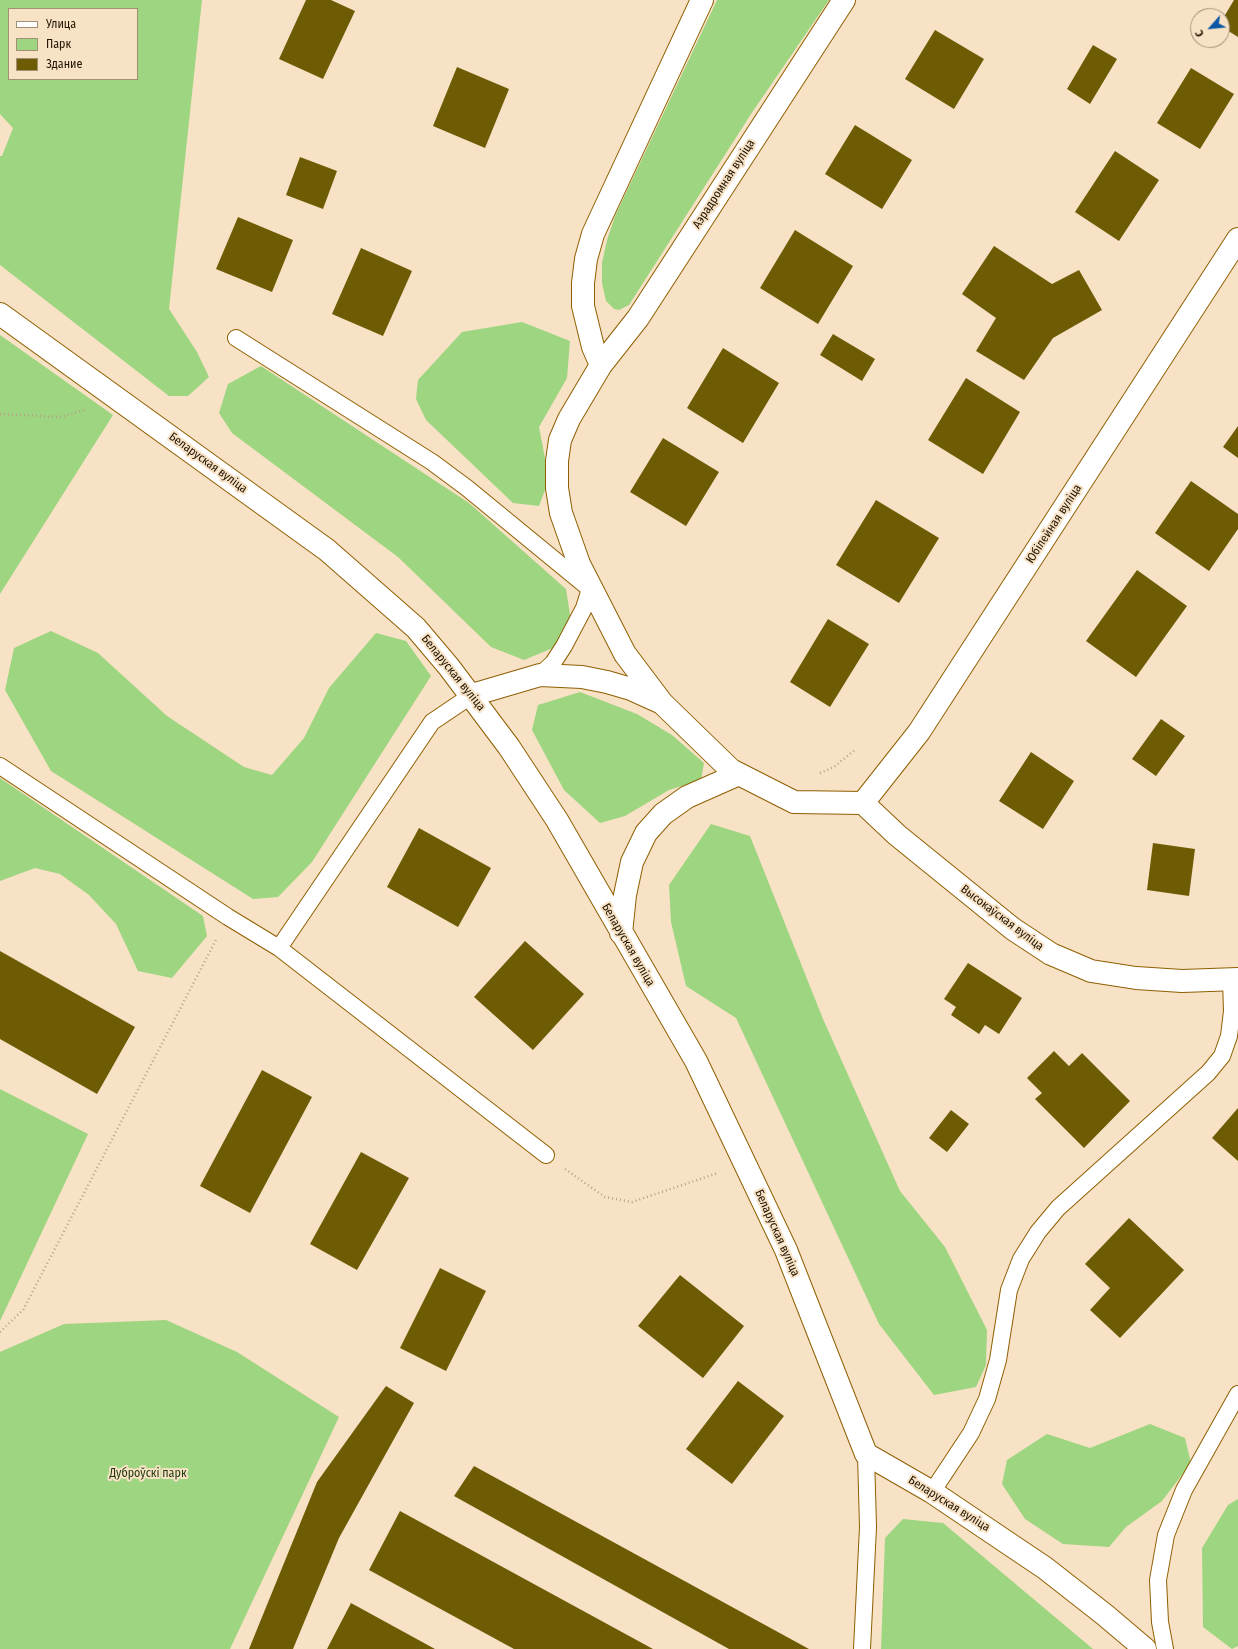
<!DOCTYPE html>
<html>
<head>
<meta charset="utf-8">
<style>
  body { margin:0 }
  #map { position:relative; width:1238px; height:1649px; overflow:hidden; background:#f7e2c5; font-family:"Fira Sans Condensed",sans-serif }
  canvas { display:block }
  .legend { position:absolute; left:8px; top:8px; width:130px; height:72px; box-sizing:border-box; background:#f7e2c5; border:1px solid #a18f76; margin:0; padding:5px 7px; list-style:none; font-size:12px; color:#211300 }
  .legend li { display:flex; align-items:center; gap:8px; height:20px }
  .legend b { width:20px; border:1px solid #a18f76 }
  .north { position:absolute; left:1190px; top:8px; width:40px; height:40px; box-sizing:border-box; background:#f7e2c5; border:1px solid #a18f76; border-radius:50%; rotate:243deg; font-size:11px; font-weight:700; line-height:16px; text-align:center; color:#211300 }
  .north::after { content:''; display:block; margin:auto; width:14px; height:18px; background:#0c56a5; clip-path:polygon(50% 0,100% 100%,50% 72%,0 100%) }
</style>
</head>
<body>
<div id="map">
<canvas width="1238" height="1649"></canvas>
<ul class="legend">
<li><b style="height:5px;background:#fff"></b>Улица</li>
<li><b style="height:11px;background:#9ed580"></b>Парк</li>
<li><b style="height:11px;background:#6e5c05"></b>Здание</li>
</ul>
<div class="north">С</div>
</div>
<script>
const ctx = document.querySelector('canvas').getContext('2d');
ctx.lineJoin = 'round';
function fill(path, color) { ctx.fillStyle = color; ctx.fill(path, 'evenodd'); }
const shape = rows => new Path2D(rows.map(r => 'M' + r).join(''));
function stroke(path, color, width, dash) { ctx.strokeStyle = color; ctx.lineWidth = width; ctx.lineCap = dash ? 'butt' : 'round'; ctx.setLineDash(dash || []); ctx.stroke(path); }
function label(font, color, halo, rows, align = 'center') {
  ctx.font = font + ' "Fira Sans Condensed",sans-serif'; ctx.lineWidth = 4; ctx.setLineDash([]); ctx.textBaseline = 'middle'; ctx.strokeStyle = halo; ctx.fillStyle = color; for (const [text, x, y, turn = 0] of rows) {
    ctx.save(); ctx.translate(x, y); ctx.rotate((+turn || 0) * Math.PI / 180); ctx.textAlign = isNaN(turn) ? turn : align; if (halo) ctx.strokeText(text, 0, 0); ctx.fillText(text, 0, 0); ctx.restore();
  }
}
fill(shape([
  [0,0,202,0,169,309,197,352,209,377,188,396,169,396,0,265,0,156,2,156,13,128,0,114],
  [9,9,137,9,137,79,9,79],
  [717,0,829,0,751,114,629,305,619,310,614,309,606,301,602,283,602,263,607,240,615,216],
  [522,322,570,341,567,378,539,427,549,479,539,506,513,503,426,420,416,399,418,380,462,332],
  [0,335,113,415,0,594],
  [261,366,469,503,566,589,571,621,553,648,524,660,491,647,398,557,232,433,219,413,228,384],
  [51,631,98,653,167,716,244,767,272,775,304,738,329,688,376,633,406,641,431,676,312,862,278,897,253,899,51,771,5,690,14,648],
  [580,692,637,714,672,735,704,763,701,780,669,790,625,816,600,823,564,790,532,730,538,705],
  [0,778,203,916,207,936,172,978,138,971,116,924,89,895,60,874,35,868,0,881],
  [711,824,750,836,823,1019,900,1191,945,1247,987,1330,986,1365,976,1387,934,1395,879,1324,736,1018,686,986,671,922,669,885],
  [0,1089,88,1134,0,1321],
  [166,1320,237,1352,339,1417,230,1649,0,1649,0,1352,64,1324],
  [1150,1424,1185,1438,1191,1463,1162,1501,1126,1527,1109,1547,1063,1544,1025,1519,1002,1484,1007,1460,1047,1434,1090,1448],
  [1238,1499,1238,1646,1232,1649,1203,1627,1202,1548,1228,1505],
  [903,1519,943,1523,1093,1649,881,1649,885,1538]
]), '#9ed580');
fill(shape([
  [306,0,331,0,355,11,323,79,279,59],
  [1234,0,1238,0,1238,37,1222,27,1222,20],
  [935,30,984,59,954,109,905,79],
  [1093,45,1117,59,1090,104,1067,89],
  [457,67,509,89,485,148,433,126],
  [1191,68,1234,94,1200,149,1157,123],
  [855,125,912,160,882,209,825,174],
  [1115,151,1159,180,1119,241,1075,212],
  [300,157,337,171,323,209,286,195],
  [238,217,293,240,272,292,216,269],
  [795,230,853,266,818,324,760,288],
  [994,246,1052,284,1079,270,1102,310,1053,338,1024,380,976,351,996,318,962,294],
  [361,248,412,271,383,336,332,314],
  [833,334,875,359,862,381,820,355],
  [723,348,779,383,743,443,687,408],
  [966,378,1020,412,983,474,928,440],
  [1238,426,1238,458,1223,447],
  [663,438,719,472,686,526,630,492],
  [1191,481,1238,514,1238,529,1209,571,1155,533],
  [876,500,939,538,899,603,836,565],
  [1137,570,1187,606,1136,677,1086,641],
  [828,619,869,644,830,707,790,682],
  [1161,719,1185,736,1156,776,1132,759],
  [1031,752,1074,781,1043,829,999,801],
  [419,828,491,868,458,927,387,887],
  [1153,843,1195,849,1189,896,1147,890],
  [525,941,584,994,533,1050,474,997],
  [0,951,135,1027,97,1094,0,1039],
  [968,963,1022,998,999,1034,985,1025,979,1034,951,1015,956,1007,944,999],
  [1054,1051,1069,1066,1082,1053,1130,1101,1084,1148,1035,1099,1042,1093,1027,1078],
  [262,1070,312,1097,250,1213,200,1186],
  [1238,1108,1238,1161,1212,1138],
  [951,1110,969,1124,947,1152,929,1138],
  [361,1152,409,1178,357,1270,310,1244],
  [1129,1218,1184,1270,1120,1338,1090,1310,1110,1288,1085,1264],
  [440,1268,486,1291,446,1371,400,1348],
  [680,1275,744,1326,703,1378,638,1326],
  [738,1381,784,1416,732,1484,686,1449],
  [386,1386,414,1403,339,1538,293,1649,249,1649,317,1482],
  [474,1466,809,1649,729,1649,454,1496],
  [400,1511,653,1649,514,1649,369,1570],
  [351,1603,435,1649,327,1649]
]), '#6e5c05');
const lane = shape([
  [236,338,432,462,467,488,590,589,584,608,564,646,553,663,540,675],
  [0,766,228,917,279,948,546,1155],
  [279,948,432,722,472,695],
  [932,1492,971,1433,987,1399,998,1360,1009,1290,1021,1259,1038,1232,1058,1208,1208,1073,1222,1056,1229,1036,1232,1011,1231,980],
  [862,1649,868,1527,866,1454],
  [1165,1649,1160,1622,1158,1580,1166,1535,1184,1490,1238,1394]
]);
const street = shape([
  [0,314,327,550,416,628,449,667,509,747,557,820,696,1061,786,1250,866,1454,932,1492,1045,1568,1105,1615,1145,1649],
  [601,365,638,318,844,0],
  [472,695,540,675,582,677,607,682,631,689,662,703,731,770,794,802,863,803],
  [662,703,625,654,579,564,561,513,557,488,557,461,560,440,569,419,601,365,593,347,583,306,583,283,586,259,593,234,702,0],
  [863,803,919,732,1238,239],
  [863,803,897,835,1013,929,1051,954,1091,971,1136,978,1182,981,1238,979],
  [621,933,625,895,632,862,646,833,663,814,687,797,739,774]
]);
stroke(lane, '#8f5f02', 18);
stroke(street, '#8f5f02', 24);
stroke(shape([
  [0,414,61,417,85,410],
  [820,773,834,767,856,749],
  [565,1169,605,1197,632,1202,718,1173],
  [0,1332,23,1310,217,938]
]), '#b6a389', 2.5, [1, 3]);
stroke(lane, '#fff', 16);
stroke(street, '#fff', 22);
label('12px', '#211300', '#f7e2c5', [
  ["Аэрадромная вуліца",724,184,-57],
  ["Беларуская вуліца",208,463,36],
  ["Юбілейная вуліца",1054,524,-57],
  ["Беларуская вуліца",453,673,51],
  ["Высокаўская вуліца",1002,918,37],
  ["Беларуская вуліца",628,945,60],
  ["Беларуская вуліца",777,1233,66],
  ["Беларуская вуліца",949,1504,32]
]);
label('12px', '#1e380c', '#f7e2c5', [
  ["Дуброўскі парк",148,1474]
]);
</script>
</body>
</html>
